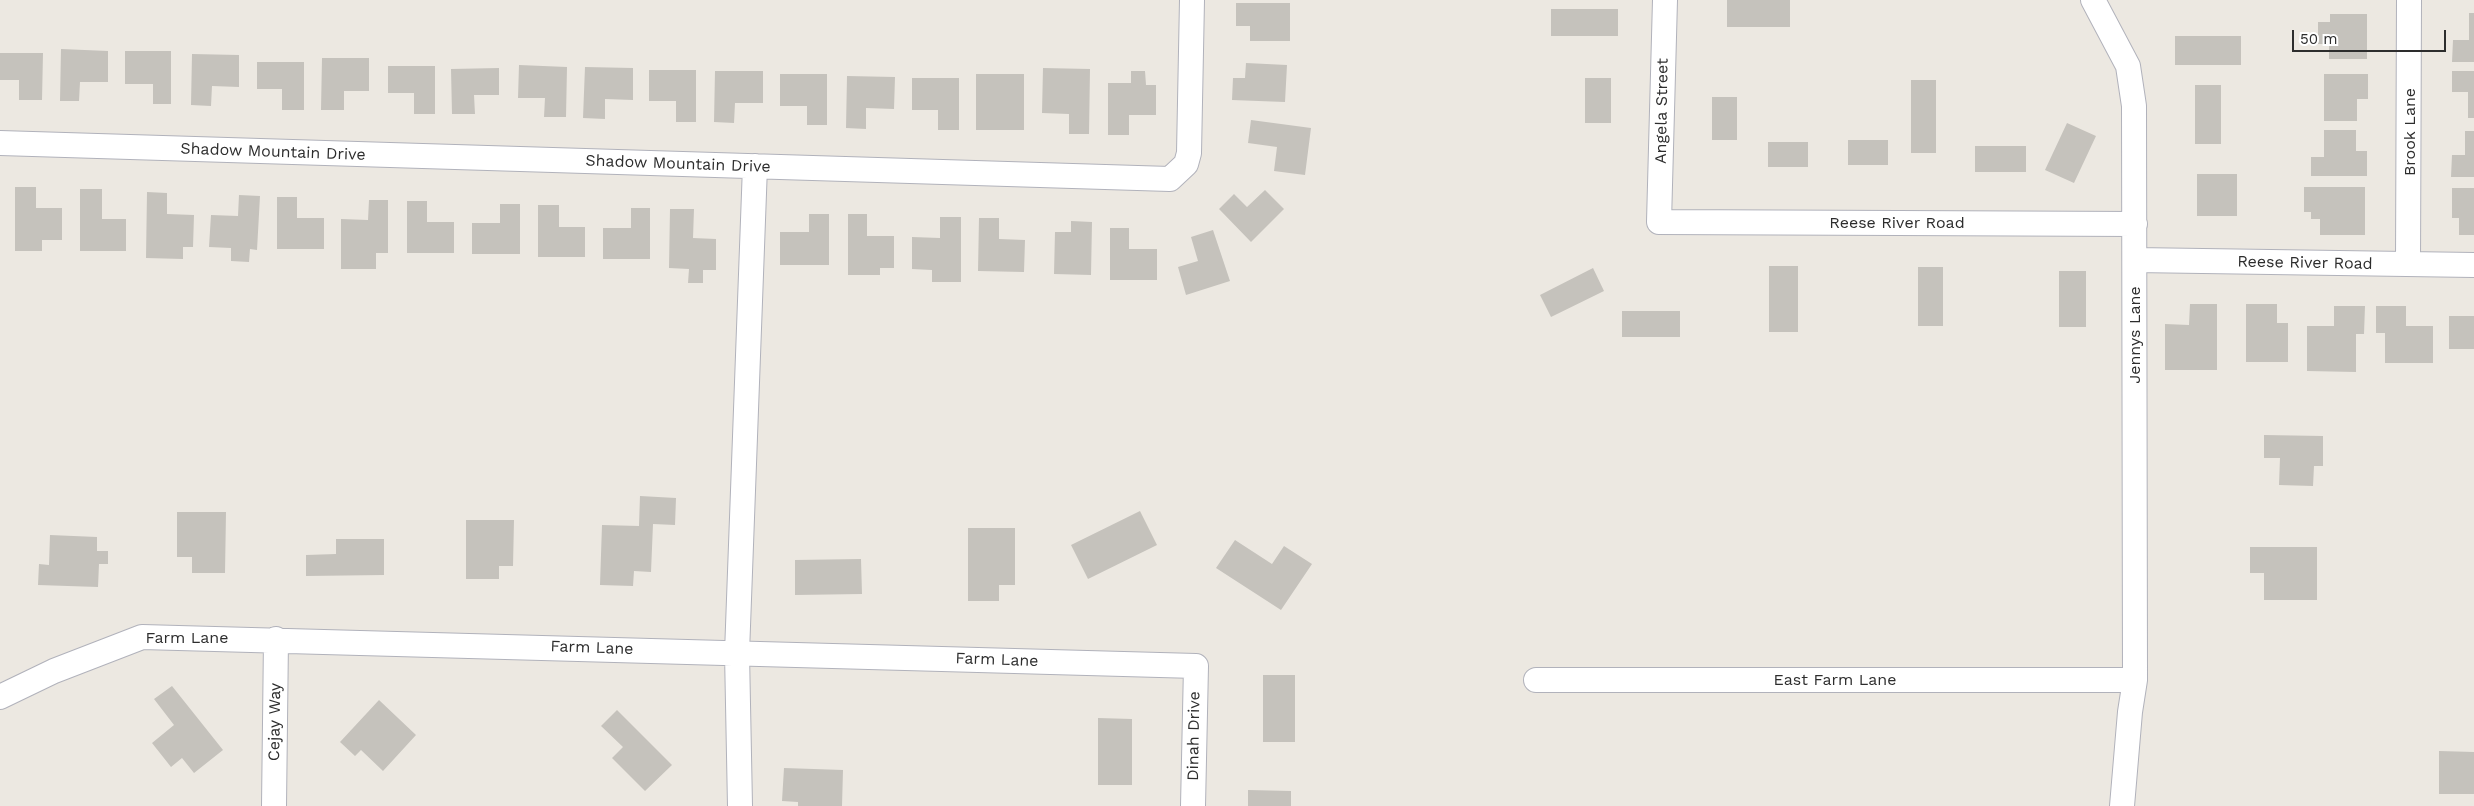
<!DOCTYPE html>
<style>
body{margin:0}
#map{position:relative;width:2474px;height:806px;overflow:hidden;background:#ece8e1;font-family:"Work Sans",sans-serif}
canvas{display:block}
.scale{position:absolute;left:2292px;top:30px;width:154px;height:22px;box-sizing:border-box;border:2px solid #2d2d2d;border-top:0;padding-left:6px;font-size:15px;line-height:18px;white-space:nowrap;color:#2d2d2d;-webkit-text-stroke:4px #fff;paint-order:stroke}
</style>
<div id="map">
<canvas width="2474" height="806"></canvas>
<div class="scale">50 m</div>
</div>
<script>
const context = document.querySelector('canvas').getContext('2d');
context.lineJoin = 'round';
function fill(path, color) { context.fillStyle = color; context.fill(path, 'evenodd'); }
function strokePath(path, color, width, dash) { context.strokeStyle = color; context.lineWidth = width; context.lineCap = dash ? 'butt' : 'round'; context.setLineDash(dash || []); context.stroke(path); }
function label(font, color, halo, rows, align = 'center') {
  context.font = font + ' "Work Sans",sans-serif'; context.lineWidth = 4; context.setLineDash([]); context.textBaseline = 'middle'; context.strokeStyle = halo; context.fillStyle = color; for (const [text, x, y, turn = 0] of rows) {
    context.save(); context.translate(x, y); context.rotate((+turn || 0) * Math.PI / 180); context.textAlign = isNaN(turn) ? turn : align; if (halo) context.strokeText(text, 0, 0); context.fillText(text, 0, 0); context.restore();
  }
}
fill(new Path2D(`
 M1727,0h63v27h-63z
 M1236,3h54v38h-40v-15h-14z
 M1551,9h67v27h-67z
 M2469,13h5v49h-22l1,-22h16z
 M2330,14h37v45h-38v-15h-11v-22h12z
 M2175,36h66v29h-66z
 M61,49l47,2v31h-28l-1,19h-19z
 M125,51h46v53h-18v-20h-28z
 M0,53h43l-1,47h-23v-20h-19z
 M192,54l47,1v32l-27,-1 -1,20 -20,-1z
 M322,58h47v33h-25v19h-23z
 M257,62h47v48h-22v-21h-25z
 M1246,63l41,2 -2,37 -53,-2 1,-22h12z
 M519,65l48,2 -1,50h-22l1,-19h-27z
 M388,66h47v48h-21v-21h-26z
 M585,67l48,1v32l-28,-1v20l-22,-1z
 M499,68v27h-25l1,19h-23l-1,-45z
 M1043,68l47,1 -1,65h-20v-20l-27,-1z
 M649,70h47v52h-20v-21h-27z
 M715,71h48v32h-28l-1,20 -20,-1z
 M1131,71h14l1,14h10v30h-27v20h-21v-52h23z
 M2452,71h22v47h-6v-26h-16z
 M780,74h47v51h-20v-19h-27z
 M976,74h48v56h-48z
 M2324,74h44v25h-11v22h-33z
 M847,76l48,1 -1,32 -28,-1v21l-20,-1z
 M912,78h47v52h-21v-20h-26z
 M1585,78h26v45h-26z
 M1911,80h25v73h-25z
 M2195,85h26v59h-26z
 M1712,97h25v43h-25z
 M1251,120l60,8 -6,47 -31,-4 3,-24 -29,-4z
 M2067,123l29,13 -22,47 -29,-13z
 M2324,130h32v21h11v25h-56v-19h13z
 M2465,131h9v46h-23l1,-22h13z
 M1848,140h40v25h-40z
 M1768,142h40v25h-40z
 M1975,146h51v26h-51z
 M2197,174h40v42h-40z
 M15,187h21v21h26v32h-20v11h-27z
 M2304,187h61v48h-45v-16h-9v-7h-7z
 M2452,188h22v47h-15v-17h-7z
 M80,189h22v30h24v32h-46z
 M1265,190l19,19 -33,33 -32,-33 15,-15 13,13z
 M147,192l20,1v21l27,1 -1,32h-10v12l-37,-1z
 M239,195l21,1 -3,54 -7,-1 -1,13 -18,-1v-13l-22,-1 2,-32 27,1z
 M277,197h20v21h27v31h-47z
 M369,200h19v53h-12v16h-35v-50l27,1z
 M407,201h20v21h27v31h-47z
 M500,204h20v50h-48v-31h28z
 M538,205h21v22h26v30h-47z
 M631,208h19v51h-47v-31h28z
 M670,209h24l-1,29 23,1v31h-13v13h-15l1,-14 -20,-1z
 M809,214h20v51h-49v-33h29z
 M848,214h19v22h27v32h-14v7h-32z
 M940,217h21v65h-29v-12l-20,-1v-32l28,1z
 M979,218h20v21l26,1 -1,32 -46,-1z
 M1071,221l21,1 -1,53 -37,-1 1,-42h16z
 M1110,228h19v21h28v31h-47z
 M1213,230l17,51 -44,14 -8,-28 20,-6 -7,-24z
 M1769,266h29v66h-29z
 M1918,267h25v59h-25z
 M1593,268l11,23 -53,26 -11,-22z
 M2059,271h27v56h-27z
 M2190,304h27v66h-52v-46l24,1z
 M2246,304h31v19h11v39h-42z
 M2334,306h31l-1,28h-8v38l-49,-1v-45h27z
 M2376,306h30v20h27v37h-48v-30h-9z
 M1622,311h58v26h-58z
 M2449,316h25v33h-25z
 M2264,435l59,1v30h-9l-1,20 -34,-1 1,-27h-16z
 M640,496l36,2 -1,27 -22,-1 -2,48 -17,-1 -1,15 -33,-1 2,-60 37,1z
 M1140,511l17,34 -69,34 -17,-34z
 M177,512h49l-1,61h-33v-16h-15z
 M466,520h48l-1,46h-14v13h-33z
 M968,528h47v57h-16v16h-31z
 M50,535l47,2v14h11v13h-9l-1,23 -60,-2 1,-21 10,1z
 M336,539h48v36l-78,1v-21l30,-1z
 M1235,540l37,24 12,-18 28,18 -31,46 -65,-42z
 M2250,547h67v53h-53v-27h-14z
 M861,559l1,35 -67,1v-35z
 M1263,675h32v67h-32z
 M172,686l51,64 -29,23 -12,-15 -11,9 -19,-24 22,-18 -20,-26z
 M379,700l37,35 -33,36 -22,-21 -6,6 -15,-14z
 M617,710l55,55 -27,26 -33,-33 11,-11 -22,-21z
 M1098,718l34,1v66h-34z
 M2439,751l35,1v42h-35z
 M784,768l59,2 -1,36h-44v-4l-16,-1z
 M1248,790l43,1v15h-43z`), '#c5c2bc');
const street = new Path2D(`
 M1665,0l-6,222 476,2
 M2093,0l35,66 6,40 1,574 -5,32 -8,94
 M0,143l1170,36 16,-15 3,-11 3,-153
 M2135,260l339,5
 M2408,263l1,-263
 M1536,680h599
 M0,697l54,-26 88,-34 1054,29 -3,140
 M274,806l2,-167
 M740,806l-3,-153 18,-487`);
strokePath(street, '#b1b2bb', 26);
strokePath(street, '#fff', 24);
label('16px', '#2d2d2d', '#fff', [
 ["Angela Street",1662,111,-89],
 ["Brook Lane",2410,132,-90],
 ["Shadow Mountain Drive",273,152,2],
 ["Shadow Mountain Drive",678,164,2],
 ["Reese River Road",1897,223],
 ["Reese River Road",2305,263,1],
 ["Jennys Lane",2135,335,-90],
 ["Farm Lane",187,638],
 ["Farm Lane",592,648,2],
 ["Farm Lane",997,660,2],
 ["East Farm Lane",1835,680],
 ["Cejay Way",275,722,-89],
 ["Dinah Drive",1194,736,-89]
]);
</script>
